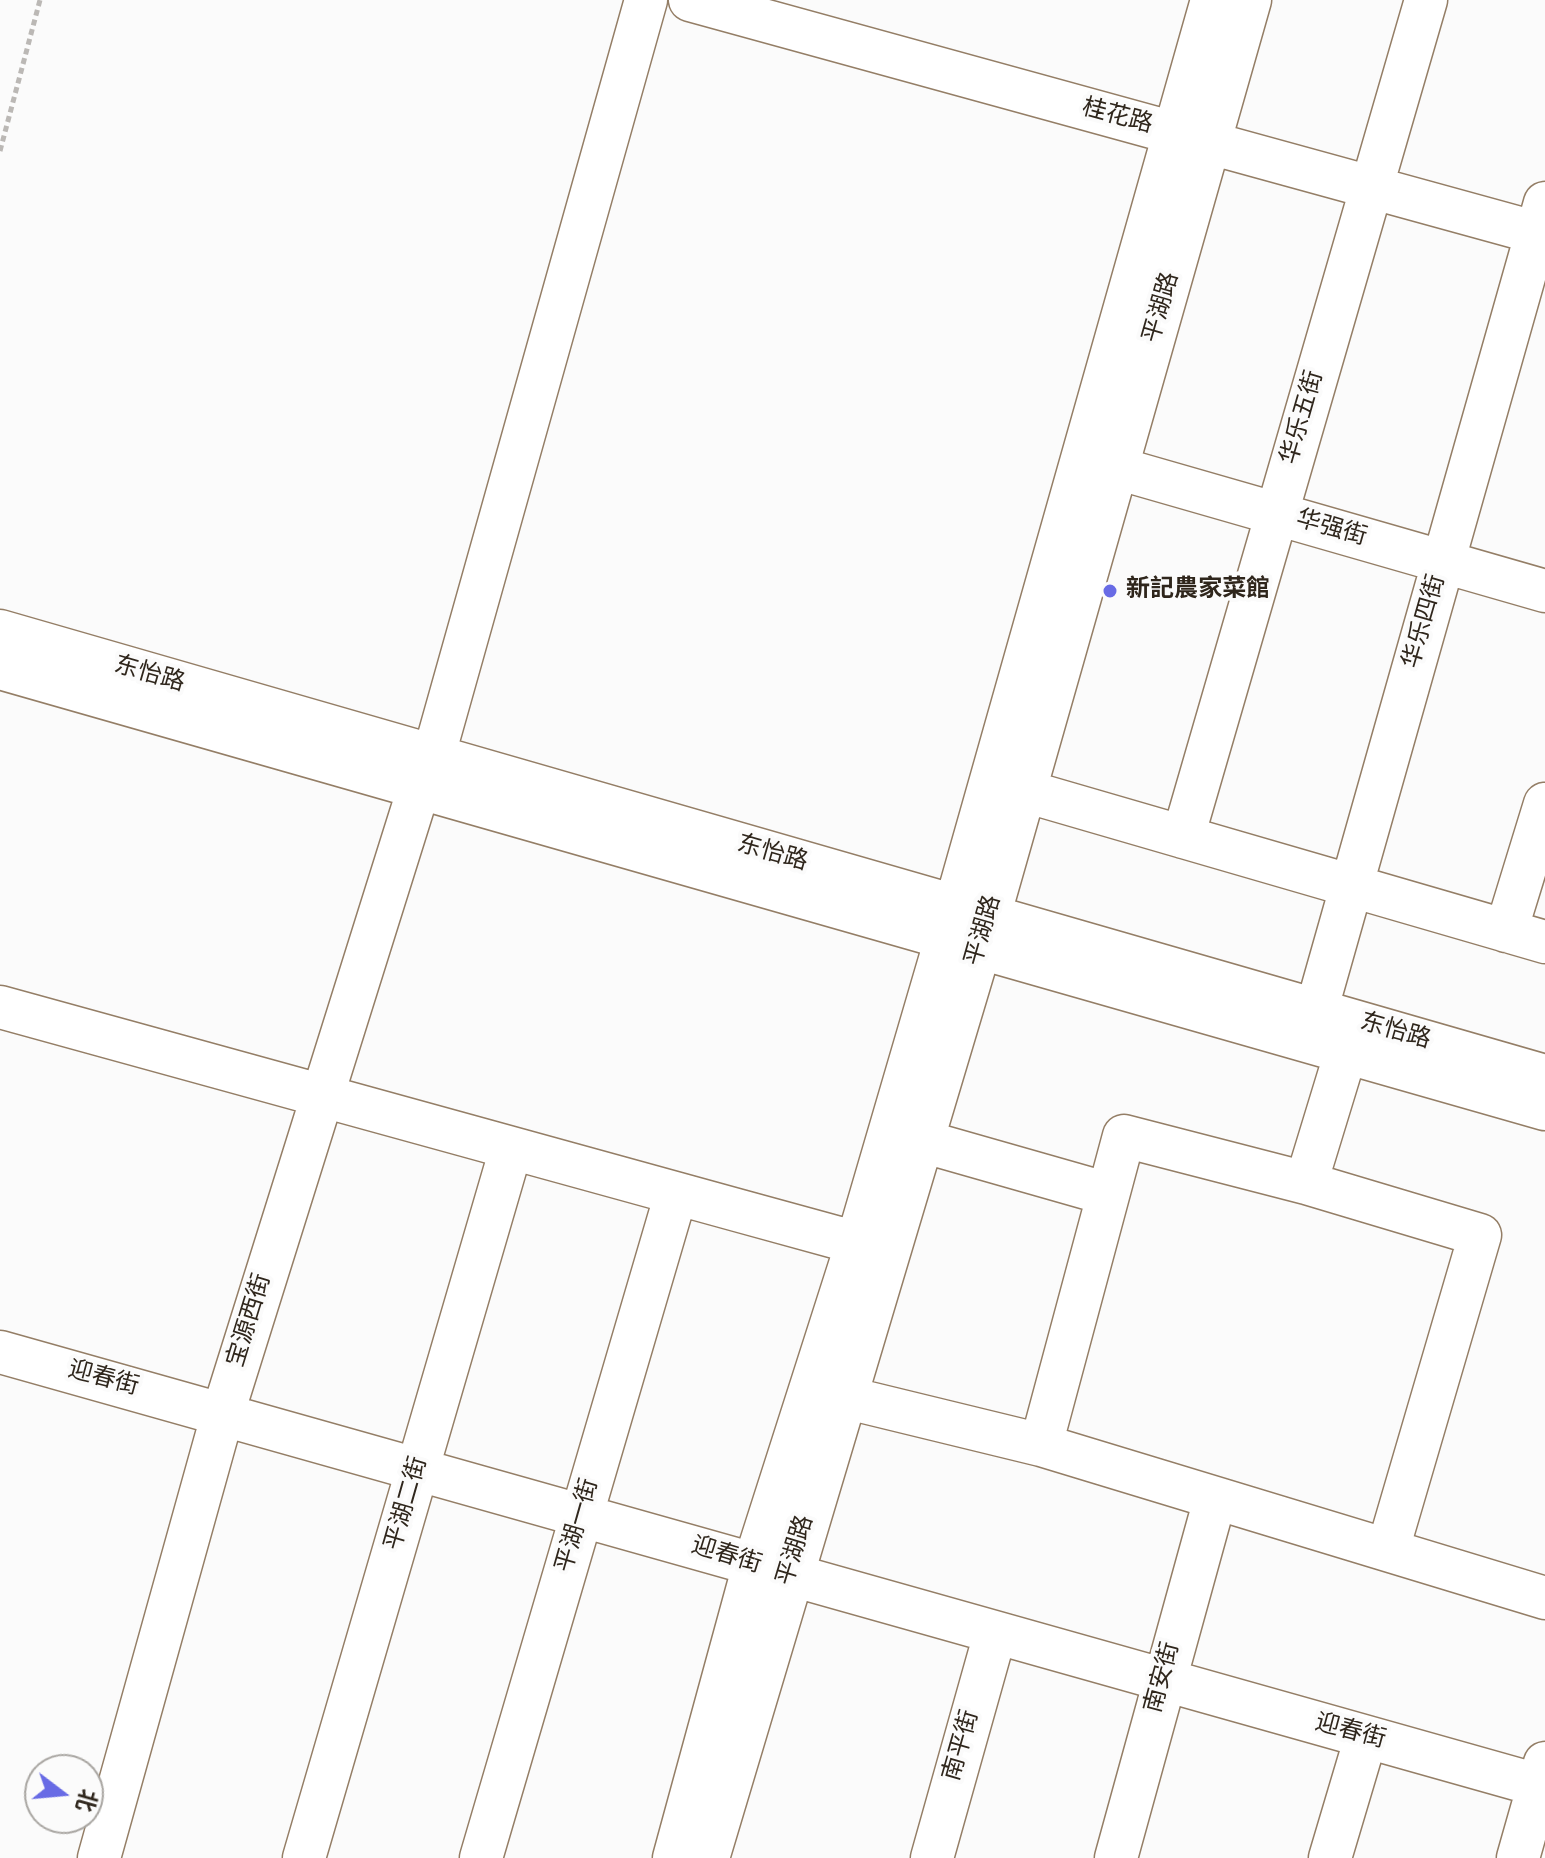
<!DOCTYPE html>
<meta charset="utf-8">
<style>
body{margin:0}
#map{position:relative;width:1545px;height:1858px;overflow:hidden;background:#fbfbfb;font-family:Spectral,"Noto Sans SC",serif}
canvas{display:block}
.north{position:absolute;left:24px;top:1754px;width:80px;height:80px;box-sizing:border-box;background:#fbfbfb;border:2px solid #a9a6a2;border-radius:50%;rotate:106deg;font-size:22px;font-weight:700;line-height:32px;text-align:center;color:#2f261c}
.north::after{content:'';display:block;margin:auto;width:28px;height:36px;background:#686be5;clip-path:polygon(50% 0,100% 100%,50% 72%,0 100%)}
</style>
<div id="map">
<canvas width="1545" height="1858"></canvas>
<div class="north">北</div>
</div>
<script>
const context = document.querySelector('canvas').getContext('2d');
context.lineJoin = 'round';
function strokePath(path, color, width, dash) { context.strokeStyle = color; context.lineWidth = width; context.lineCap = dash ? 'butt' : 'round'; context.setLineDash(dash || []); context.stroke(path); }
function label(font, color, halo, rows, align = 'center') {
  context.font = font + ' Spectral,"Noto Sans SC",serif'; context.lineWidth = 8; context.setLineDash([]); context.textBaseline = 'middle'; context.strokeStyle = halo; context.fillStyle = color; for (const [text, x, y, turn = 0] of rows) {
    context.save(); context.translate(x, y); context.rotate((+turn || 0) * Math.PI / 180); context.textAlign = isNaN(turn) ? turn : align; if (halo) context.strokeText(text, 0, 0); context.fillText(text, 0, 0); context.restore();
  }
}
const minor = new Path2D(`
 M690,0l855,235
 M1117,468l428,123
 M0,631l1545,445
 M0,668l1545,441
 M433,758l213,-758
 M1025,791l520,151
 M1183,837l243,-837
 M1506,931l39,-127
 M0,1007c286,76 571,158 857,236
 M1309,1036l236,-833
 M1346,1052l-40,131 174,52 -92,314
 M922,1141l186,53
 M0,1352c516,141 1029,293 1545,435
 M844,1397l197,48 504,153
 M1041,1445l83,-309 182,47
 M99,1858l124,-445 196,-625
 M304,1858l207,-709
 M481,1858l195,-664
 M674,1858l80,-293 103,-322 89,-304 266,-939
 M708,1858l272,-910 270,-948
 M932,1858l63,-224
 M1116,1858l99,-359
 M1330,1858l36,-121
 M1518,1858l27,-95`);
strokePath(minor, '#947e66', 45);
strokePath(new Path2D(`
 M0,151l40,-151`), '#bbb8b5', 5, [6, 4]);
strokePath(minor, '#fff', 42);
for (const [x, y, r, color] of [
 [1110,591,8,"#686be5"]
]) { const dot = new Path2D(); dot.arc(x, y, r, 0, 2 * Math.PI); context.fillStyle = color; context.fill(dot); strokePath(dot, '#fbfbfb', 3); }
label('24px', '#2f261c', '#fbfbfb', [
 ["桂花路",1117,118,15],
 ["平湖路",1163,308,-74],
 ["华乐五街",1304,418,-74],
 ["华强街",1331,530,16],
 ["华乐四街",1426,622,-74],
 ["东怡路",149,676,16],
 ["东怡路",772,855,16],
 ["平湖路",985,931,-74],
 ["东怡路",1395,1033,16],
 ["宝源西街",251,1321,-73],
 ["迎春街",103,1380,15],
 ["平湖二街",408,1504,-74],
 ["平湖一街",579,1526,-74],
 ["平湖路",797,1551,-73],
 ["迎春街",726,1557,17],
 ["南安街",1164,1678,-75],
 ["迎春街",1350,1733,15],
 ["南平街",963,1746,-74]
]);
label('bold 24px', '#2f261c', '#fbfbfb', [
 ["新記農家菜館",1126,591]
], 'left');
</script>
